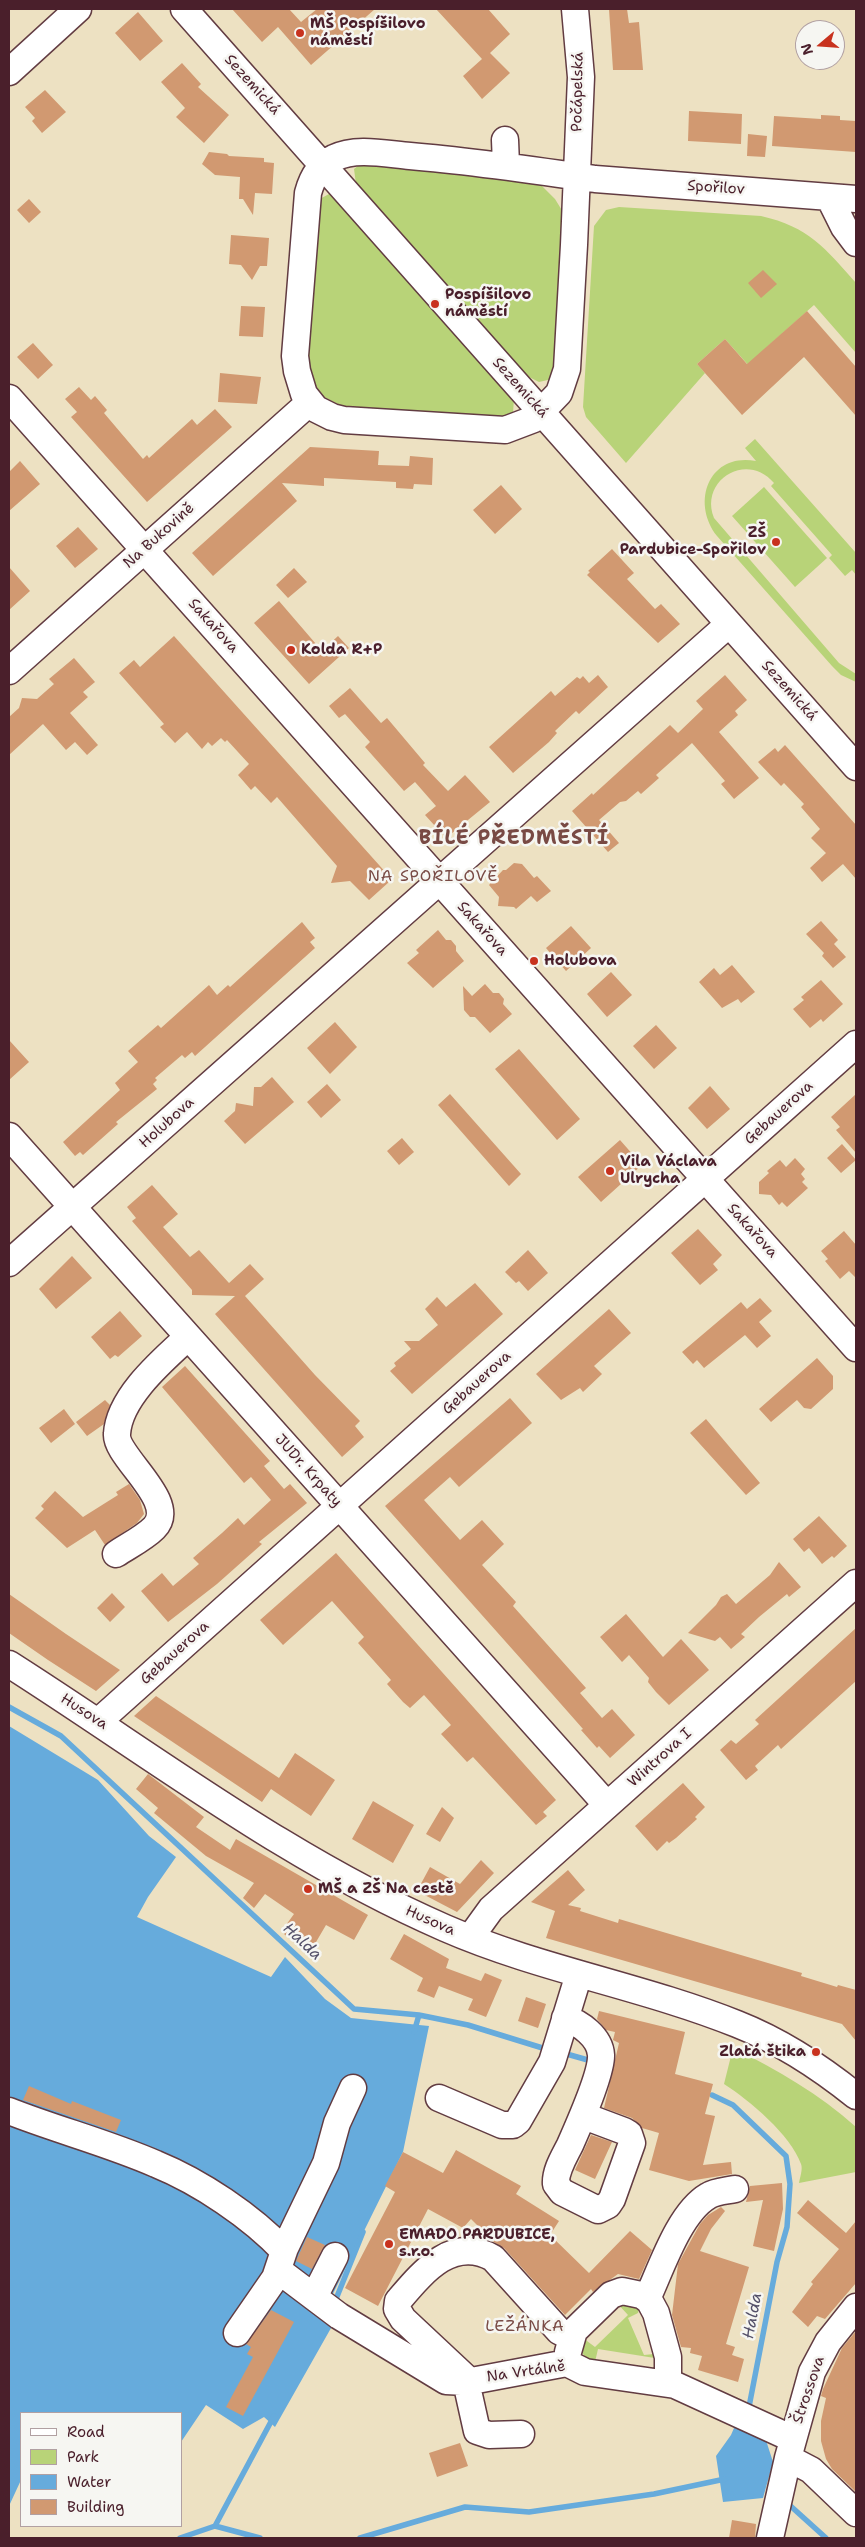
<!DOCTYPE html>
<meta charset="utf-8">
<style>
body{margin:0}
#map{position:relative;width:865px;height:2547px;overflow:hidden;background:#ede1c2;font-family:"Shantell Sans",sans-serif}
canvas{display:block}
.frame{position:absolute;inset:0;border:10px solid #4a1f2b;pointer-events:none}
.legend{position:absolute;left:20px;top:2412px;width:162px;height:115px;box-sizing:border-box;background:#f6f6f2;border:1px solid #b1a0a2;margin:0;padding:6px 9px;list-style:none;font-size:15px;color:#4a1f2b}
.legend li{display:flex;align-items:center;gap:10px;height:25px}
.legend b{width:25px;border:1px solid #b1a0a2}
.north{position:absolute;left:795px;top:20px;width:50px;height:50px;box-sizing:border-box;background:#f6f6f2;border:1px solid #b1a0a2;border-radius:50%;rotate:252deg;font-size:14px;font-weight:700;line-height:20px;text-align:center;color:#4a1f2b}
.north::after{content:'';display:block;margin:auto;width:18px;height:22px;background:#c8321e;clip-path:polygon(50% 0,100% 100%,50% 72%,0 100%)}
</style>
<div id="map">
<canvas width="865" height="2547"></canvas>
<div class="frame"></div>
<ul class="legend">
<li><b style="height:6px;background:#fff"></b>Road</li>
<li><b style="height:14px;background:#b8d378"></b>Park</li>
<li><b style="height:14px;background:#66abdc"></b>Water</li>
<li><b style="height:14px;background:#d19971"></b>Building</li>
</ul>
<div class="north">N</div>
</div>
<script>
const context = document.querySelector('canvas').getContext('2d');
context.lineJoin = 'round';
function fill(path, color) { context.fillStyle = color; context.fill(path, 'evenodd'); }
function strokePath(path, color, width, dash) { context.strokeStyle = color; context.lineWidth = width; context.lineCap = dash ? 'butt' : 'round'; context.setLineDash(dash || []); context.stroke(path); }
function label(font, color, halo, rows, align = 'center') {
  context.font = font + ' "Shantell Sans",sans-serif'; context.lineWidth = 5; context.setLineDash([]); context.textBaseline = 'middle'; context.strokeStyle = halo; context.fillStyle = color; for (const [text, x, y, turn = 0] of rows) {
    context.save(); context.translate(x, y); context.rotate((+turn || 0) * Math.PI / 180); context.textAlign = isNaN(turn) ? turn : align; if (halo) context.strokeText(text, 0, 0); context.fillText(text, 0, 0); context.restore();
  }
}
fill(new Path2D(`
 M365,160l175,24 15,15 8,13 -1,145 -10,22 -13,3 -14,-7 -169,-191 -2,-15z
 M329,194l6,1 179,204 -1,14 -6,7 -149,-6 -34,-17 -12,-16 -7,-16 13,-165z
 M619,207l142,9c48,11 64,32 95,67v70l-42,-48 -46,41 -18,21 -25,-28 -28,25 8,9 -79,90 -40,-46 -3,-10 11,-181 12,-16z
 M755,439l101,114v22l-4,-5 -7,6 -16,-18 3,-3 -61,-69 3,-3c-27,-32 -75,-3 -60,35l125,145 17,11v8l-15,-7 -9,-9 -115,-130c-27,-35 -7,-84 39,-75l-11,-13z
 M764,487l63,71 -32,29 -63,-71z
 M733,2048c45,22 86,46 123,79v45l-57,11c1,-6 4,-14 2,-19 -10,-29 -52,-64 -77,-80z
 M616,2302l23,5 -1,6 -10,5 16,37 10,-1 7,5 -63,-10 -3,13 -6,1 -11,-17 5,-8 12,9 33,-32z`), '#b8d378');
fill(new Path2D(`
 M9,1726l89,54 51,56 27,21 -28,40 -11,20 134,60 14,-20 40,42 26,19 78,8 -26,126 -80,162 12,7 -60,106 -11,-10 -21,12 -37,-24 -25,37v-29h-160v67l-12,26z
 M737,2421l26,10 10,31 -10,36 -40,4 -7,-46 15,-21z`), '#66abdc');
strokePath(new Path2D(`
 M9,1707l52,29 293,273 65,6 49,10 81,25
 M414,2032l5,-17
 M563,2053l32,9
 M712,2095l21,10 53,51 4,28 -3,43 -10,35 -29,150
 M334,2304l29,-72
 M785,2501l41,37
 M215,2526l59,-110
 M180,2538l35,-12 45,12
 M360,2538l105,-31 64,5 125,-18 71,-15`), '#66abdc', 5.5);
fill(new Path2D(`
 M232,9h57l12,13 16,-13h58l-64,56 -33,-38 -16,15z
 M436,9h52l22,25 -20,19 20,20 -28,26 -19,-23 19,-17z
 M609,9h18l2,14 10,-1 4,48h-30z
 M138,12l25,29 -23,20 -25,-28z
 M182,63l19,21 -3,3 31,28 -25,28 -28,-26 9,-9 -24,-26z
 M45,90l21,22 -24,21 -10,-12 3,-3 -10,-11z
 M689,111l53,3 -1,30 -53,-3z
 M821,115l19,1v4l16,1v31l-84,-6 2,-30 47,3z
 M748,134l19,2 -2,21 -18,-1z
 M209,152l18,2 2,2 35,2v4l10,1 -2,31 -17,-1 -2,22 -10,-16h-4l1,-22 -25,-2 -13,-11z
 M29,199l12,13 -12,11 -12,-13z
 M231,235l38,3 -2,28h-7l-8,14 -11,-15 -12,-1z
 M763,270l14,14 -16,14 -13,-15z
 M241,306l24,1 -2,30 -24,-1z
 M807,311l49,56v49l-52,-59 -62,58 -45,-51 28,-25 22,25z
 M33,343l20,22 -15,14 -21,-22z
 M220,373l41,4 -4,27 -39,-2z
 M79,387l12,13 4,-4 12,14 -3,3 39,46 4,-4 2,3 43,-39 5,6 18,-16 17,18 -85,75 -76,-85 6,-5 -12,-13z
 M310,447l69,4 -1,14 31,1 1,-10 23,2 -1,27 -18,-1 -1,5 -17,-1v-6l-72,-4v8l-42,-3 15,18 -84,75 -21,-23z
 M20,461l20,23 -31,27v-39z
 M501,485l21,24 -27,25 -22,-24z
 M78,527l20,22 -23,19 -19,-22z
 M612,549l22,24 -7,6 28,30 6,-5 19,20 -22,19 -71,-68 3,-3 -2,-1z
 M9,567l21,24 -21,19z
 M294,568l13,14 -19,16 -12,-13z
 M279,601l43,50 16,-15 11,12 -40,36 -55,-61z
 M174,636l214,239 -3,2 4,5 -20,18 -19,-19 -19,2 6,-17 -60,-69 -6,6 -16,-17 -4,4 -13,-15 11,-11 -22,-24 -2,2 -4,-4 -9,8 -4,-4 -6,7 -15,-17 -12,11 -15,-16 4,-3 -45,-51 15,-13 6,7z
 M74,658l21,24 -12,10 5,5 -18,16 28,32 -11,10 -12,-13 -9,8 -23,-26 -34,31v-38l10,-9 3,-10 15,1 17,-15 -5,-5z
 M598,675l10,12 -29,27 -3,-3 -21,20 2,2 -8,9 -36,31 -24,-26 62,-56 4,5 22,-19 3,2 3,-3 6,7z
 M725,675l22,25 -12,11 3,4 -19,17 40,46 -25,21 -13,-15 4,-3 -33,-38 -36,32 3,3 -18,16 -3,-3 -12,10 -6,1 -21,18 20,23 -11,9 -36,-41 20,-18 1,2 77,-70 8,8 25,-24 -7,-8z
 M350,688l31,35 6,-5 38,45 -2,2 25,26 17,-16 25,27 -44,36 -21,-23 11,-9 -21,-24 -11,9 -39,-44 5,-5 -25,-28 -6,4 -10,-12z
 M785,745l71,80v54l-13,-15 -21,18 -12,-14 16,-15 -15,-15 9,-9 -19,-22 3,-3 -20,-21 -3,3 -23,-24 17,-14 3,4z
 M514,863l8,1 12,14 3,-2 14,15 -14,11 -6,-6 -15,13 -2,-2 -16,-1 1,-9 -10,-12 14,-15h3z
 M821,921l17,19 -4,4 12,13 -13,11 -11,-12 2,-3 -18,-19z
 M302,922l13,16 -5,4 5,6 -120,108 -3,-4 -7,6 -3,-3 -27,23 2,2 -4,4 4,5 -41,33 2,2 -35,31 -3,-3 -5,4 -12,-14 57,-52 -5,-7 23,-21 -10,-11 30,-26 3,3 48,-43 8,10 11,-10 2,2z
 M571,926l20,22 -25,23 -20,-23z
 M438,930l8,10h5l5,6v5l8,10 -31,27 -26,-25 12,-10 -3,-3z
 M732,965l23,27 -14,11 -3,-4 -16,9 -23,-26 15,-14 6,7z
 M611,972l21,23 -25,22 -20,-23z
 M821,980l22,24 -20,18 -2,-3 -11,9 -17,-19 11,-9 -3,-3z
 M485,984l8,9h6l5,6 -1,5 9,10 -22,19 -15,-16h-5l-6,-7 -1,-24 9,10z
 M335,1022l22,25 -27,27 -23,-26z
 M656,1025l21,23 -23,21 -21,-23z
 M9,1040l20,22 -20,18z
 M519,1049l61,70 -23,21 -62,-71z
 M272,1077l22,25 -49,42 -21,-23 11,-10 1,-8 17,3 1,-19h7z
 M327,1084l14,16 -20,18 -14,-16z
 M710,1086l20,23 -23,20 -19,-21z
 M450,1094l71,80 -12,12 -71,-81z
 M856,1094v59l-20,-23 4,-3 -9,-10z
 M402,1138l12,14 -15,13 -12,-14z
 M620,1140l22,25 -41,37 -23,-25z
 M842,1144l14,16 -15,13 -14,-15z
 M795,1158l10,11 -4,5 4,5 -3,3 6,6 -21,19 -5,-5 -3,3 -8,-10 -12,-1v-12l10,-9 -2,-2 13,-11 6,7z
 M152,1185l26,29 -15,13 27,30 9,-7 30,33 21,-19 14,15 -19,17 70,79 45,46 -5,5 9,11 -22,20 -127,-143 20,-18 -43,-1v-5l-60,-69 4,-3 -9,-11z
 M698,1229l24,26 -9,9 5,6 -18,15 -29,-32z
 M844,1231l12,14v33l-7,-7 -9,8 -15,-18 3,-2 -7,-8z
 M528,1250l20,23 -20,18 -9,-10 -3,2 -11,-11z
 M72,1256l20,22 -36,31 -17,-20z
 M475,1283l28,31 -91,80 -22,-23 6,-5 -2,-3 17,-14 -7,-8h15l19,-16 -13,-16 12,-12 9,10z
 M760,1298l12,13 -13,11 12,14 -14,12 -12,-13 -41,33 -7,-8 -4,4 -11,-12 59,-50 6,7z
 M609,1309l22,24 -37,33 8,8 -19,18 -3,-4 -19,12 -25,-26z
 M120,1311l22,25 -24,21 -3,-2 -5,4 -19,-22z
 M817,1358l16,18v13l-22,20 -7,-1 -7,-8 -26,22 -12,-13z
 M185,1366l85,95 -6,5 20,23 6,-5 17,19 -48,39 3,2 -45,40 -49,38 -27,-31 21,-18 11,13 26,-22 -6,-6 29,-25 16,-15 6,7 27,-25 -20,-23 -7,6 -82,-96z
 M510,1398l22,25 -73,64 -9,-10 -26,23 36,40 22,-20 22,24 -22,21 34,37 -3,4 73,82 -6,5 22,25 10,-9 23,26 -25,23 -11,-12 -2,2 -16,-18 2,-1 -30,-34 -168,-189z
 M105,1400l5,5 -6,19 -17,12 -11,-14z
 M64,1409l11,15 -24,19 -12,-15z
 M706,1419l54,64 -14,12 -56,-62z
 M129,1484l11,16 4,14 -7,9 -32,22 -10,-15 -28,18 -32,-30 9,-9 -3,-3 14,-15 28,26 35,-22 -2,-3z
 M819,1516l28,30 -13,12 -2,-2 -10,8 -13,-16 -5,4 -11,-13z
 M336,1553l220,247 -13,12 4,4 -11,9 -63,-68 -6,5 -26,-28 10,-9 -27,-30 -14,13 -7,-6 -16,-18 4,-4 -33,-37 6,-6 -32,-36 -49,44 -23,-25z
 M779,1562l22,25 -12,10 -2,-3 -28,23 -18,17 4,3 -14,12 -11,-12 -5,4 -27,-8 28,-28 5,-8 6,-3 9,10 34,-29z
 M112,1593l13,14 -15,15 -13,-14z
 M9,1594l57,40 54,36 -24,21 -48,-31 -39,-27z
 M626,1614l37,43 18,-18 28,31 -40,35 -13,-13 -8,-10 1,-4 -20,-23 -7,7 -22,-25z
 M856,1628v53l-75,68 -3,-4 -23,21 3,4 -12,10 -26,-30 11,-10 5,4 23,-20 -4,-4z
 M156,1696l123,82 16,-25 40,27 -24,36 -40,-27 -9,13 -128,-86z
 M148,1774l56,43 -8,10 34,23 6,-11 132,76 -14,25 -28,-15 -17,29 -25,-20 5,-7 -3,-2 8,-11 -29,-20 -11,14 -11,-10 11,-15 -48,-27 -52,-43 4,-5 -22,-19z
 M683,1783l22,24 -10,10 2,2 -21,19 -7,5 -2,-2 -10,10 -22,-25z
 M373,1801l41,24 -21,38 -41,-24z
 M442,1807l12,11 -14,24 -14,-8z
 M481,1860l13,13 -37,39 -40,-21 13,-24 30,17z
 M568,1870l17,20 -17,15 13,3 -1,3 38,12 1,-4 176,52 7,2 -1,3 36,11 1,-2 18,5v51l-14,-17 -296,-86 9,-27 -24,-9z
 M404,1934l45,25 -3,9 35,13 4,-8 17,7 -16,37 -18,-7 5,-11 -34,-13 -5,12 -17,-7 6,-13 -33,-19z
 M526,1997l20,7 -8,24 -20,-7z
 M599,2011l86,21 -10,42 38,10 -8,30 10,2 -12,49 28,-3 1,12 -43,7 -40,-11 10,-37 -17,-5 -10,-10 -28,-10 15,-65 -6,-3 2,-8 -9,-2 -9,-11z
 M29,2086l42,18 1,-3 49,19 -5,12 -93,-32z
 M591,2135l21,7 -17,37 -20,-9z
 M456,2150l65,36 -5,8 43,27 -9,14 39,38 41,-42 22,19 -13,29 -21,-5 -25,18 -2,-3 -26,26 -61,-67 -9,-5 -24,-24 -8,9 -35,-19 -50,97 -33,-18 50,-96 -10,-6 18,-34 40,21z
 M782,2183l1,26 -9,42 -21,-5 10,-46 -17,2 4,-16z
 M808,2200l38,33 10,-12v62l-31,36 -8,-3 -9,11 -16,-15 21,-28 -2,-2 28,-33 -42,-36z
 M721,2207l4,4 -14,18 -11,22 49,16 -23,77 9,3 -3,8 12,4 -6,23 -40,-12 4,-14 -12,-3 1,-5 -10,-1 -9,-32 6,-51 22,-40 8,-9z
 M307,2237l18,8 -13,24 -16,-8z
 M271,2310l23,12 -51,94 -17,-9 27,-50 -6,-3 4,-7 -5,-3z
 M856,2331v161l-24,-23 -6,-10 -5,-18v-20l5,-23 -5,-2 2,-7 19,-41z
 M460,2443l8,23 -31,11 -8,-24z
 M732,2520l24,4 -1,14h-26z`), '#d19971');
const minor = new Path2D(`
 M184,9l672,758
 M575,9l6,68 -7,168 -7,124 -8,24 -25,26 -29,11 -161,-10 -12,-3 -16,-8 -12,-15 -7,-23 -2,-15 13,-163c4,-15 11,-28 26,-35 22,-11 52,-4 76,-2 62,5 123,14 185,23l261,20
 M9,72l69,-63
 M505,140l1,25
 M829,197l15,30 12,16
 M9,398l847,950
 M9,671l301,-269
 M9,1136l598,669
 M9,1263l720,-639
 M116,1554c12,-8 28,-16 38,-26 26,-26 -39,-71 -37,-94 2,-37 46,-74 71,-97
 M9,1664c143,91 279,196 436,264 94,41 197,58 292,96 43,17 83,43 119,72
 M99,1721l757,-677
 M470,1938l21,-29 365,-326
 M565,2018c15,5 35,19 36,37 1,18 -23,72 -31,90 -6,12 -15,26 -14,39l6,8 36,18 10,-5 4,-6 20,-56 -3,-9 -5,-3 -40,-15
 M439,2098l63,27h11l5,-4 34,-59 27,-88
 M9,2111c48,19 99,32 147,53 44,18 95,52 128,87
 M278,2270l61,46 107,65 20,1 101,-19 18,9 90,13 118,54
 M314,2297l21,-41
 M647,2299c14,-30 32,-86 61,-103 8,-5 18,-5 27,-7
 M237,2333l38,-55 10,-30 41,-85 11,-40 16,-35
 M568,2352l6,-21 37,-36 11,-4 19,4 8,5 7,13 12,44v26
 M521,2434l-32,1 -12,-4 -12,-54 -62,-58 -6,-10 1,-8c24,-28 54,-66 95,-43l66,73 12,6
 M788,2458l23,12 45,43
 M770,2538l18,-80 24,-86 16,-30 28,-35`);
strokePath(minor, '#623c42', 29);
strokePath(minor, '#fff', 26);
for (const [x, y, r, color] of [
 [300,33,5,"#c8321e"],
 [435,304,5,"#c8321e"],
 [776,542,5,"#c8321e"],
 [291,650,5,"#c8321e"],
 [534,961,5,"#c8321e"],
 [610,1171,5,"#c8321e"],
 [308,1889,5,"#c8321e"],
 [816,2052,5,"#c8321e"],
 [389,2244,5,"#c8321e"]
]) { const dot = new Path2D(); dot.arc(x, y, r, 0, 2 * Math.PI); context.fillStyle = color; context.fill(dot); strokePath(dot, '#f6f6f2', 2); }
label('bold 15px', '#4a1f2b', '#f6f6f2', [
 ["MŠ Pospíšilovo",310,24],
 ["náměstí",310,41],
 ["Pospíšilovo",445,295],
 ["náměstí",445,312],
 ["ZŠ",766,533,"right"],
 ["Pardubice-Spořilov",766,550,"right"],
 ["Kolda R+P",301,650],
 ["Holubova",544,961],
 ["Vila Václava",620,1162],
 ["Ulrycha",620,1179],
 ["MŠ a ZŠ Na cestě",318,1889],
 ["Zlatá štika",806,2052,"right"],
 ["EMADO PARDUBICE,",399,2235],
 ["s.r.o.",399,2252]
], 'left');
label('15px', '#4a1f2b', '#f6f6f2', [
 ["Sezemická",252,85,48],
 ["Počápelská",578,92,-89],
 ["Spořilov",716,188,4],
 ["Sezemická",520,388,48],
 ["Na Bukovině",159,536,-42],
 ["Sakařova",213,626,48],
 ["Sezemická",789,691,48],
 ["Sakařova",482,929,48],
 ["Gebauerova",779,1113,-42],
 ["Holubova",167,1123,-42],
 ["Sakařova",752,1231,48],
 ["Gebauerova",477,1383,-42],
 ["JUDr. Krpaty",308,1471,48],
 ["Gebauerova",175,1653,-42],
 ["Husova",84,1712,33],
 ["Wintrova I",660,1758,-42],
 ["Husova",430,1921,24],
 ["Na Vrtálně",526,2372,-8],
 ["Štrossova",809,2390,-71]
]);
context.letterSpacing = '1px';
label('16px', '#794a44', '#f6f6f2', [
 ["NA SPOŘILOVĚ",433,877],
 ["LEŽÁNKA",525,2327]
]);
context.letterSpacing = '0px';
label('italic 16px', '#545069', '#f6f6f2', [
 ["Halda",302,1942,43],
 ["Halda",753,2316,-79]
]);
context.letterSpacing = '1px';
label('bold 20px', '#794a44', '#f6f6f2', [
 ["BÍLÉ PŘEDMĚSTÍ",514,839]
]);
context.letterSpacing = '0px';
</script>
